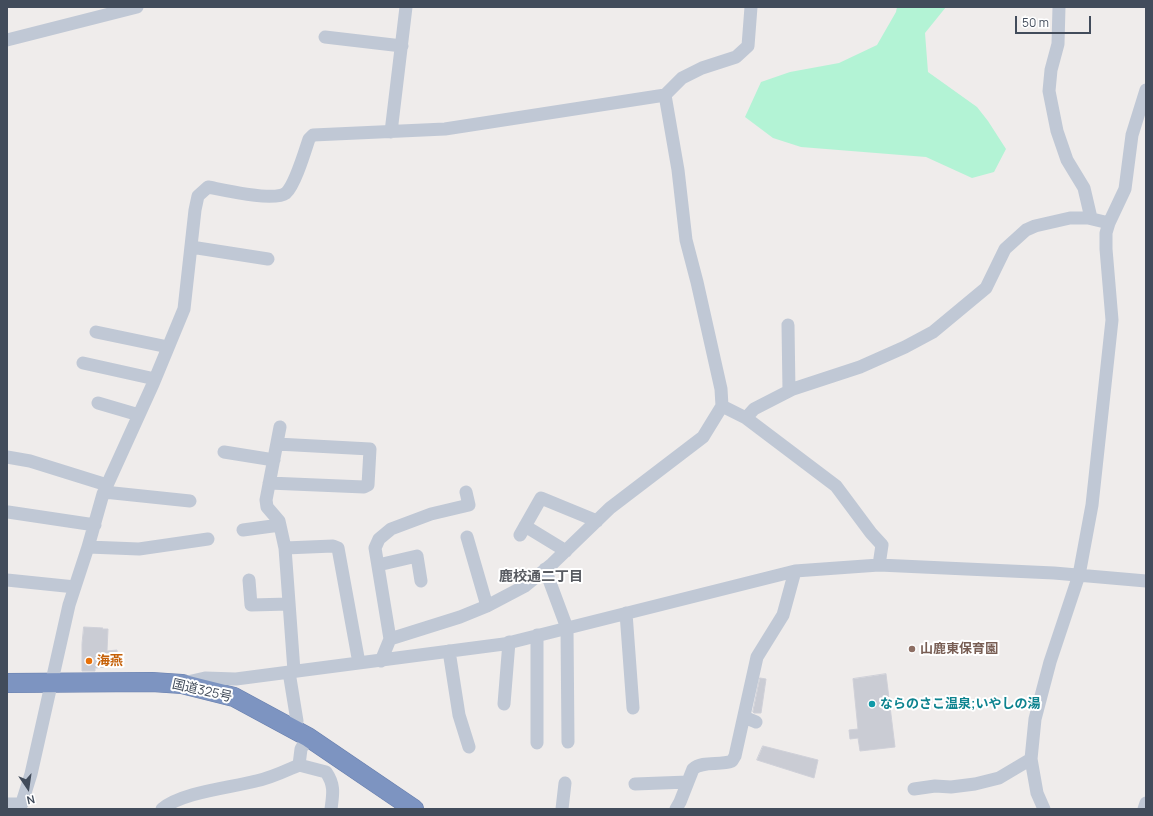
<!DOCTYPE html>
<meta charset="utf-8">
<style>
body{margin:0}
#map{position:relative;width:1153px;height:816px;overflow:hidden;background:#efeceb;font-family:Manrope,sans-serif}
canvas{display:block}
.frame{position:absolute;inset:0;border:8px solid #424c5b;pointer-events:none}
.north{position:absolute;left:8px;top:768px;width:40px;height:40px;-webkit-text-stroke:3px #fff;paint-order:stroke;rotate:167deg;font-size:11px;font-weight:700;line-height:16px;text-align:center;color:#424c5b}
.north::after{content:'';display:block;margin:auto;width:14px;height:18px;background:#424c5b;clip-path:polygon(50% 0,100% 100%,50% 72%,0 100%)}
.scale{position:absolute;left:1015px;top:16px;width:76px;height:18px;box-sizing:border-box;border:2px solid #424c5b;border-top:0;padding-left:5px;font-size:12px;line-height:14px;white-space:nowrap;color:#424c5b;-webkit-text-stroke:3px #fff;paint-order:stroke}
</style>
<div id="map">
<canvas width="1153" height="816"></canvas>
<div class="frame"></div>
<div class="north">N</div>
<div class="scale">50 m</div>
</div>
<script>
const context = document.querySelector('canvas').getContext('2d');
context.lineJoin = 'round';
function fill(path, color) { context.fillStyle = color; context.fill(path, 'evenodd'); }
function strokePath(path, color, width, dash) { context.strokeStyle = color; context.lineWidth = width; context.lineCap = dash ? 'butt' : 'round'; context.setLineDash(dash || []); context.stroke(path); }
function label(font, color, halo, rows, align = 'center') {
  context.font = font + ' Manrope,"Noto Sans JP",sans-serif'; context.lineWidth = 4; context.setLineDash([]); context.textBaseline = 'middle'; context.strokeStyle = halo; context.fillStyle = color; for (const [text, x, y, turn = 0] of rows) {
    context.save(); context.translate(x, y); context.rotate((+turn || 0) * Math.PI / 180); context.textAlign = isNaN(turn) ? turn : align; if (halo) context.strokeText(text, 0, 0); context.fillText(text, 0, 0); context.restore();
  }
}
fill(new Path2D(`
 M897,7h49l-21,26 3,39 49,35 11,14 18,28 -12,23 -22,6 -46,-21 -125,-10 -28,-9 -28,-21 16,-35 29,-10 49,-9 38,-18 19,-33z`), '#b3f3d5');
const building = new Path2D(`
 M84,627l19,1 -1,1h6l-1,22 10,-1 1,16 -23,2v3h-13v-27z
 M886,674l9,73 -35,4 -2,-13 -8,1 -1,-9 9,-1 -5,-50z
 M760,678l6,1 -5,34h-7l-1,-1z
 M763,746l55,14 -4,18 -57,-18z`);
fill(building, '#caccd4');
strokePath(building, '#cfd0d8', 1);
const highway = new Path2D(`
 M7,683l145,-1 30,2 52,13 74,40 106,72`);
strokePath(highway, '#687fad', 20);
strokePath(new Path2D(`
 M1059,7l-1,37 -7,26 -2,21 8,40 10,29 17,28 7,30
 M325,37l77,9
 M7,40l130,-33
 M391,132l15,-125
 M191,247l77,12
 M788,325l1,66
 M96,332l72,15
 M83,363l72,16
 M98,403l41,12
 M722,406l24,12 90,68 35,47 11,12 -3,20
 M746,418l8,-9 39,-20 67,-22 45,-20 28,-15 53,-44 19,-39 21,-19 9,-4 35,-8h18l21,5
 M280,427l-14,73 1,7 12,14 6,27 9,123
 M224,452l50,8
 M7,457l23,4 77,24
 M269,483l95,4 4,-2 2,-36 -93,-5
 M104,492l86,9
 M8,512l87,13
 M525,526l41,25
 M243,530l37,-5
 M520,535l21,-37 56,23
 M467,537l20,69
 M88,547l51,2 69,-10
 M285,548l48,-2 5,2 21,115
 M378,565l39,-9 4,25
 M545,569l22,59 1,114
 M7,580l68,7
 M249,580l2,25 38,-1
 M626,613l7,95
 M537,635v108
 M390,639l-15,-91 4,-9 12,-10 40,-15 38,-9 -3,-13
 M449,651l10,64 10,32
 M381,661l9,-22 70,-22 27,-11 38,-20 27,-22 58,-56 93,-71 19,-31 -1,-17 -24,-107 -11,-42 -8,-70 -13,-75
 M289,672l8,49 -4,8
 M183,683l22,-5 31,1 268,-35 291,-73 84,-6 175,8 92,8
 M504,704l5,-62
 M744,717l12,5
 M299,765l27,7c9,13 7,22 5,37
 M635,784l53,-2
 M914,789l21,-3 16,1 24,-3 24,-6 32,-19
 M7,804h15
 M20,809l11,-35 38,-169 19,-58 15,-53 50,-110 31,-75 11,-99 3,-14 10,-9c16,3 66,15 78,6 9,-8 19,-42 23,-54l4,-4 132,-6 220,-34 17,-17 20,-10 34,-11 12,-11 3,-39
 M162,809c21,-17 67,-21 94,-28 15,-3 29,-10 43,-16l2,-16 7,-12
 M562,809l3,-26
 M676,809l4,-7 13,-33c10,-9 27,-3 39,-8l3,-5 22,-99 26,-42 12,-44
 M1044,809l-7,-16 -6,-34 4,-40 15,-57 29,-87 13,-70 20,-185 -6,-71v-16l3,-10 16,-34 7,-54 14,-45
 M1144,809l2,-6`), '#c0c8d5', 13);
strokePath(highway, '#7d94c1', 19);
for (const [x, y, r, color] of [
 [912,649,4,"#8d6e63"],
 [89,661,4,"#e8710a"],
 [872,704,4,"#0f9aa8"]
]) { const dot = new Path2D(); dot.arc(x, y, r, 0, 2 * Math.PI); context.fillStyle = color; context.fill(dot); strokePath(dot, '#fff', 1.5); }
label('bold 13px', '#785e54', '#fff', [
 ["山鹿東保育園",920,649]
], 'left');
label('bold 13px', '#c56008', '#fff', [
 ["海燕",97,661]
], 'left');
label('13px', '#424c5b', '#fff', [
 ["国道325号",202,691,13]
]);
label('bold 13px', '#0d838f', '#fff', [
 ["ならのさこ温泉;いやしの湯",880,704]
], 'left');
label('bold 14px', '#585b61', '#fff', [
 ["鹿校通二丁目",541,577]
]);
</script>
